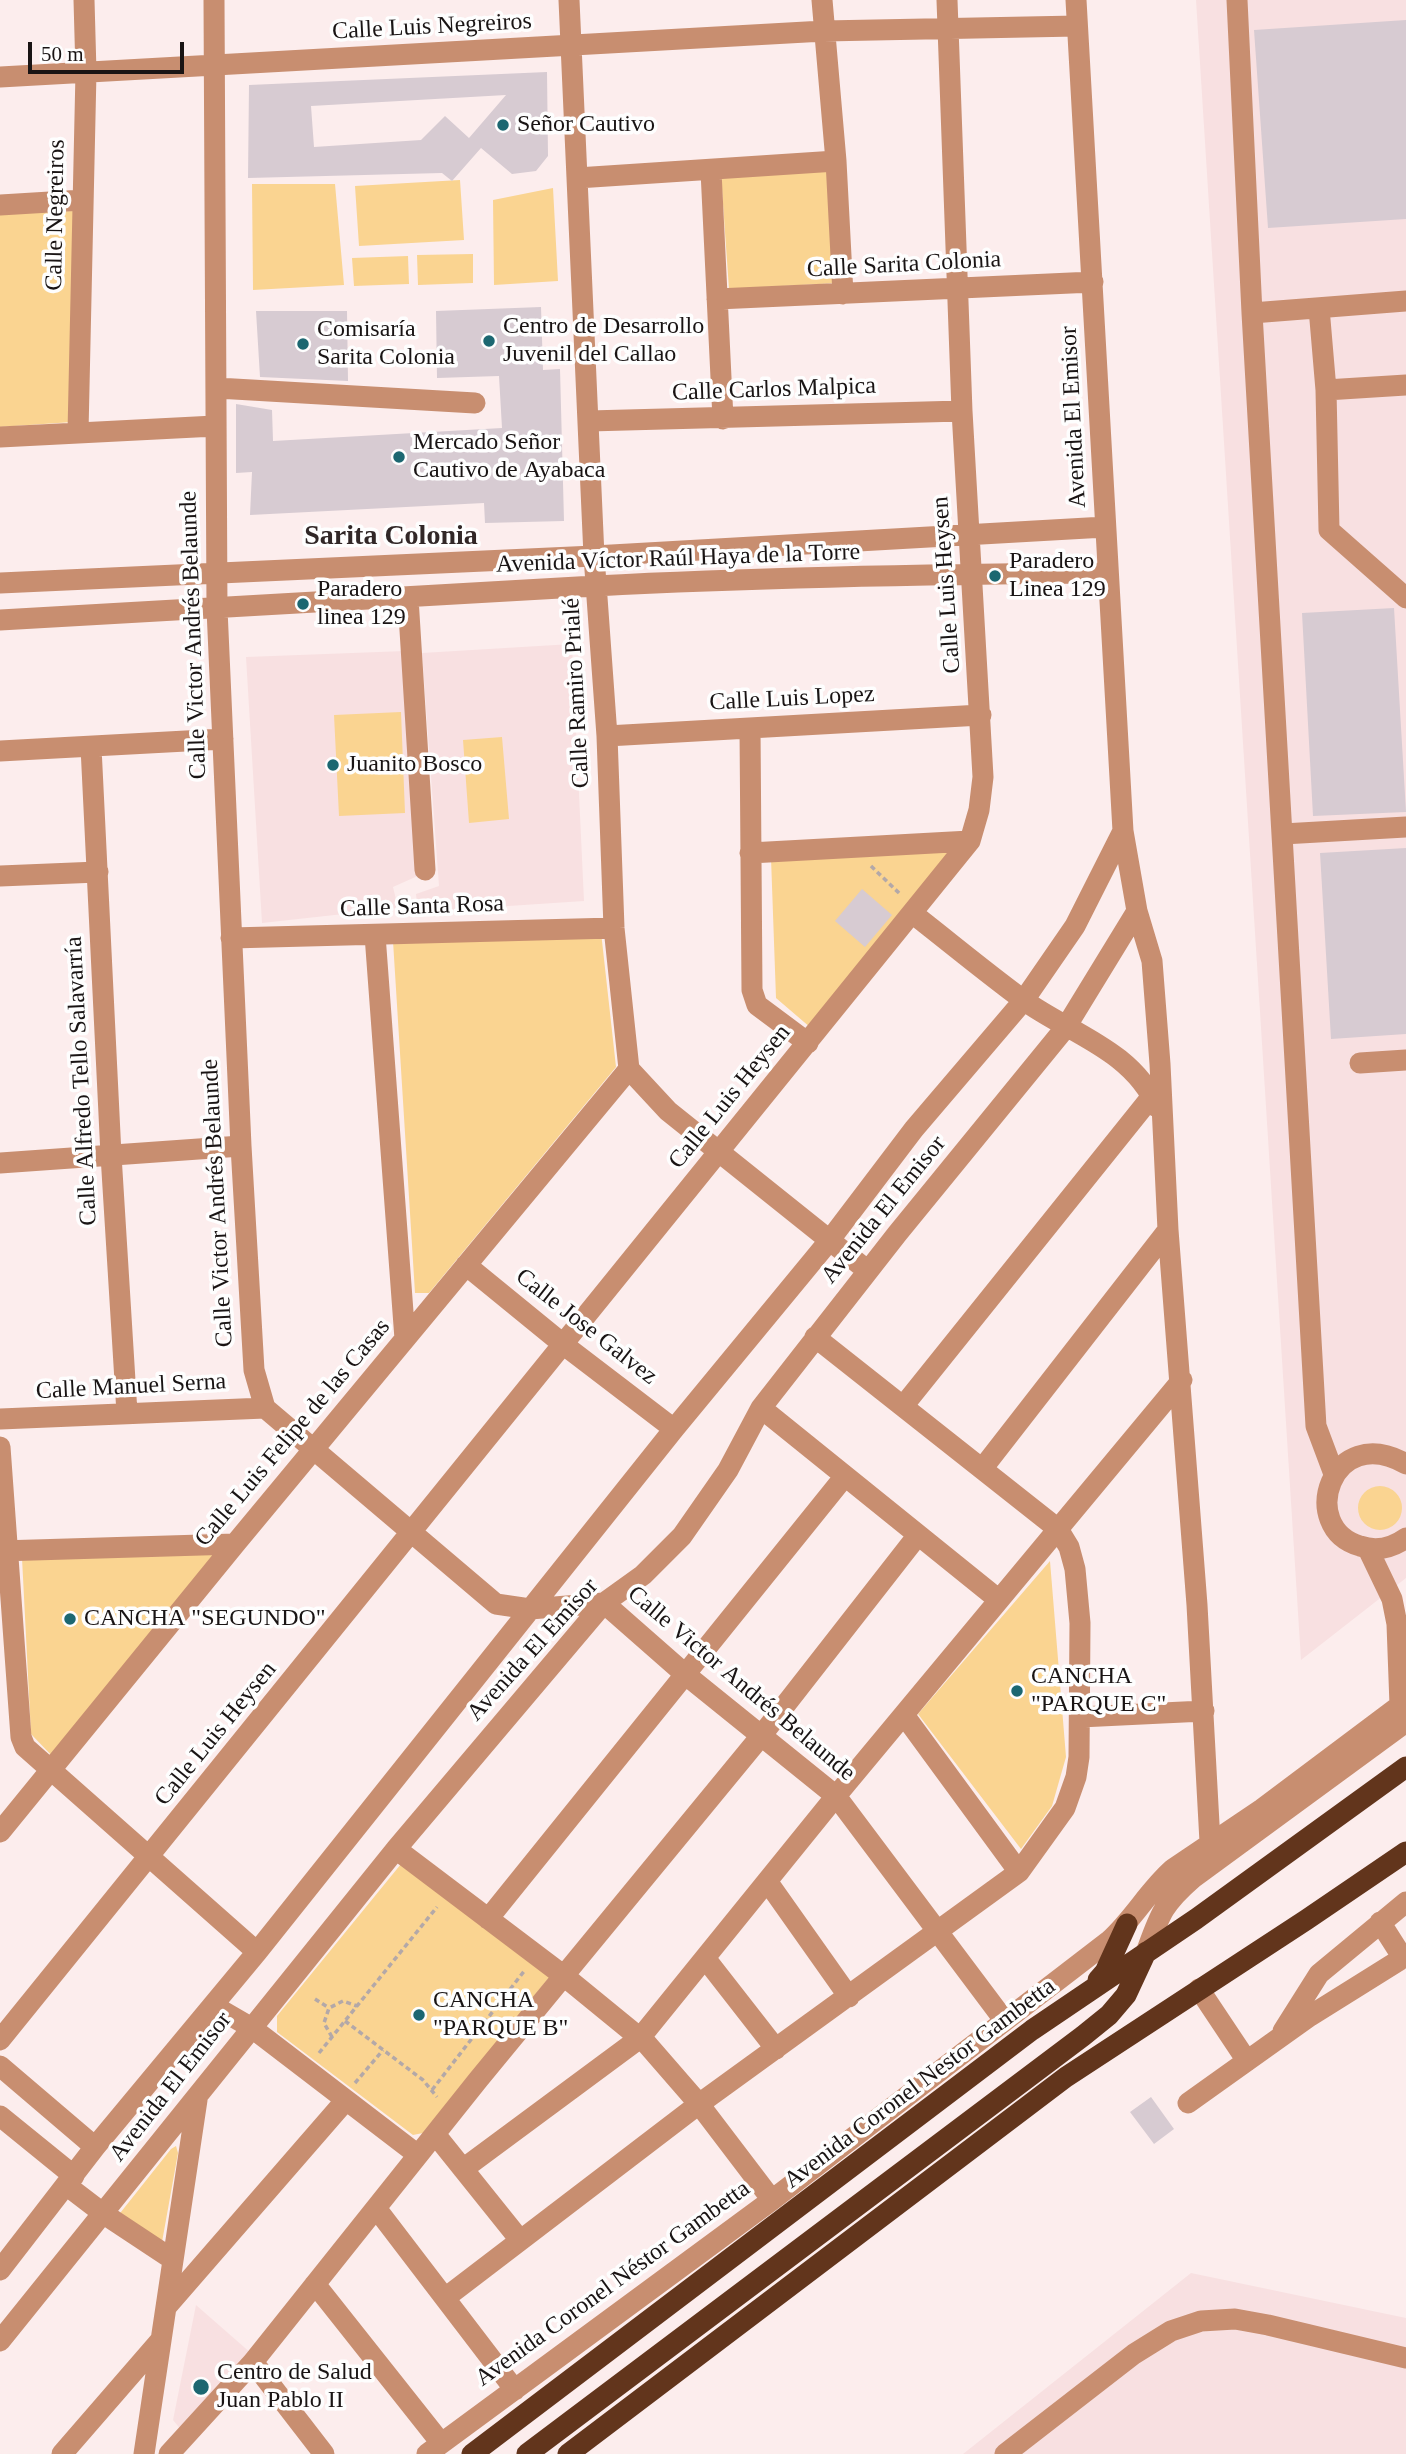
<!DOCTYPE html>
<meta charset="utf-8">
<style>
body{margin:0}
#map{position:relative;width:1406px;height:2454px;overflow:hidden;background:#fceded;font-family:Georgia,serif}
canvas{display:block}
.scale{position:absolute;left:28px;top:42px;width:156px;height:32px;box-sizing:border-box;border:4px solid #191414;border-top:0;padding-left:9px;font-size:21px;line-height:24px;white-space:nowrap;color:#191414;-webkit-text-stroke:5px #fefefe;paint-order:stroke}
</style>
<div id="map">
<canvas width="1406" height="2454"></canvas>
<div class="scale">50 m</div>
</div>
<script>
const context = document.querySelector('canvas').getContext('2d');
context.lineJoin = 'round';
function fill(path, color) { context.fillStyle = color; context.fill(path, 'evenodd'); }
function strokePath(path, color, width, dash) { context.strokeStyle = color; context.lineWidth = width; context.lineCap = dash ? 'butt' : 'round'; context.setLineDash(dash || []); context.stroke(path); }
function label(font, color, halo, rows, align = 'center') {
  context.font = font + ' Georgia,serif'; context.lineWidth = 7; context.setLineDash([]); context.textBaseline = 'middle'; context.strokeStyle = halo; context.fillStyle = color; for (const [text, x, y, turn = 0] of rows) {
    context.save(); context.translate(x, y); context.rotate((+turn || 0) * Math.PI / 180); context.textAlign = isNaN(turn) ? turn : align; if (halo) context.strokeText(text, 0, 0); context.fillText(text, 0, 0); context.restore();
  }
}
fill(new Path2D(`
 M1196,0h210v1578l-105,82z
 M572,644l12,257 -166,11 -2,-18 23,-8 -17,-233z
 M405,651l17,223 -29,13 5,21 -136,15 -16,-266z
 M1191,2273l215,45v136h-443z
 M196,2305l56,49 -70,77 -9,-11z`), '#f8e0e1');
fill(new Path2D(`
 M832,167l5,116 -108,6 -8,-114z
 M460,180l4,60 -105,6 -4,-60z
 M252,184h83l9,101 -91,5z
 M553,188l5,93 -64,4 -1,-85z
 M74,211l-2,211 -72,5v-214z
 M473,254v29l-55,2 -1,-30z
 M408,256l1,28 -55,2 -2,-28z
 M401,712l4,101 -66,3 -5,-101z
 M502,737l7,82 -40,4 -6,-83z
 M944,849l5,7 -138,172 -35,-30 -5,-140z
 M601,932l15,135 -187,226h-14l-22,-352z
 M1358 1508a22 22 0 1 1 44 0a22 22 0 1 1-44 0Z
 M222,1553l-167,206 -24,-25 -9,-176z
 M1050,1561l16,196 -14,49 -31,43 -103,-135z
 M401,1864l151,110 -129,159 -10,2 -136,-103v-16z
 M176,2146l2,7 -16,89 -45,-25 54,-68z`), '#fad491');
fill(new Path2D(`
 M1406,20v199l-138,9 -14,-198z
 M547,72l1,84 -12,15 -24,3 -31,-26 -29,33 -10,-8 -194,5 1,-93zM506,95l-37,43 -24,-22 -24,24 -107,7 -3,-41z
 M541,307l2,63 17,-1 4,152 -79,2 -1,-20 -234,12 2,-43 -16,1v-69l36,6 1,31 229,-13 -3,-52 -62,2 -1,-67z
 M256,311h91l1,70 -88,-4z
 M1394,608l12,204 -93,4 -11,-203z
 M1406,848v186l-75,5 -11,-186z
 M862,889l30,26 -27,32 -30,-26z
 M1151,2097l23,32 -20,15 -24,-32z`), '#d7cbd2');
strokePath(new Path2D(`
 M871,866l30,29
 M315,1999l14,9
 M345,2021l78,59 14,17
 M332,2037l-8,-14 5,-15 14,-7 14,5
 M319,2053l118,-146
 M355,2083l28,-33
 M432,2090l93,-120`), '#b3a8a8', 3.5, [5, 3.5]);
strokePath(new Path2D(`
 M214,0l3,609 24,537 13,224 11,38 231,196 34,5 74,-6 82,72 150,121 168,224
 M569,0l25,556 13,180 7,192 15,141 39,42 200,160
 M822,0l14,161 7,133
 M1076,0l47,831 14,80 15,50 8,103 8,166 29,375 13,237
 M1237,0l15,313 64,1113 18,48
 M0,77l824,-46 253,-5
 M711,171l12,248
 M577,178l259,-17
 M0,205l83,-5
 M717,299l376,-17
 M1319,308l7,82
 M1252,313l154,-12
 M1406,385l-80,5 3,140 77,68
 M217,388l258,15
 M589,421l373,-10
 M78,432l8,-360 -2,-72
 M0,437l215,-11
 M0,583l594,-27 511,-29
 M408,598l17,272
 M0,620c198,-10 397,-24 595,-34 170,-9 342,-12 512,-13
 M750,728l2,262 5,15 51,38
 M607,736l374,-21
 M91,747l20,408 16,258
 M0,751l223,-12
 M1283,834l123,-7
 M750,853l220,-12
 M0,876l98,-4
 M912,913c36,28 72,58 110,86 46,34 110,50 135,108
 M375,935l30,404
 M231,938l383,-10
 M1360,1063l46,-3
 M0,1163l241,-17
 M466,1265l98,80 110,84
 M904,1405l248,-309
 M761,1408l238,192
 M0,1419l265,-11
 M0,1447l21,290 4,10 232,205
 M1406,1464c-75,-43 -109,64 -46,82 17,6 32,2 46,-8
 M982,1469l186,-239
 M1368,1549l24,50 5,25 3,81
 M0,1551l235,-7
 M904,1715l115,157
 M1080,1717l124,-6
 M0,1832l235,-288 394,-475
 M396,1849l168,127 82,67 53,61 73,96
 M767,1881l82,116
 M488,1919l357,-443
 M1380,1922l23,36
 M1147,1950c13,-36 16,-46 46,-72l213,-156
 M705,1958l71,91
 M1199,1989l48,72
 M214,2006l38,22 166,127
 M1283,2031l36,-57 87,-72
 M0,2040l970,-1199 9,-31 4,-33 -21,-366 -15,-411
 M0,2066l95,81
 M1188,2103l122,-87 96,-60
 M0,2116l74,60
 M435,2134l85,106
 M463,2169l177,-131 196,-242 346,-416
 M66,2185l38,29 68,45
 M376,2208l139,182
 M0,2270l95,-123 162,-195 417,-523 155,-188 85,-112 110,-129 51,-74 48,-95
 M315,2284l126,159
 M445,2298l254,-194 320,-232 46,-64 11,-31 3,-20 1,-134 -5,-54 -6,-22 -11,-18 -243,-192
 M167,2306l179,-206
 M0,2341l396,-492 208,-246 39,-28 39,-39 46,-66 33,-62 136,-174 169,-207 71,-116
 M253,2362l71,92
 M62,2454l98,-113
 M144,2454l53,-354
 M169,2454l84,-92 225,-282 283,-344 157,-201
 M427,2454l345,-254 338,-260c24,-22 39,-50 63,-71l89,-60 144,-108
 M1005,2454l129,-100 37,-23 30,-10 34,-2 33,6 138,33`), '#c88e70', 21);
strokePath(new Path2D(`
 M1098,1980l7,-8 22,-48
 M472,2454l560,-424 164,-111 210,-152
 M527,2454l556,-418 26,-21 17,-20 20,-43
 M568,2454l498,-377 240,-157 100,-68`), '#62351c', 21);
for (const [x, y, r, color] of [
 [503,125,7,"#1c6771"],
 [489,341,7,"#1c6771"],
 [303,344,7,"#1c6771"],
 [399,457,7,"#1c6771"],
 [995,576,7,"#1c6771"],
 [303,604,7,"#1c6771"],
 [333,765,7,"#1c6771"],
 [70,1619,7,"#1c6771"],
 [1017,1691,7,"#1c6771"],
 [419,2015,7,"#1c6771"],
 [201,2387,9,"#1c6771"]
]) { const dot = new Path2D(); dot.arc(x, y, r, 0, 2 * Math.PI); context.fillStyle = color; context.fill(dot); strokePath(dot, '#fefefe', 2.5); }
label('24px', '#191414', '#fefefe', [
 ["Calle Luis Negreiros",432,27,-3],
 ["Calle Negreiros",56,215,-89],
 ["Calle Sarita Colonia",904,265,-3],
 ["Calle Carlos Malpica",774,390,-2],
 ["Avenida El Emisor",1074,417,-93],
 ["Avenida Víctor Raúl Haya de la Torre",678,559,-2],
 ["Calle Luis Heysen",947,585,-94],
 ["Calle Victor Andrés Belaunde",194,635,-92],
 ["Calle Ramiro Prialé",577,693,-93],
 ["Calle Luis Lopez",792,699,-3],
 ["Calle Santa Rosa",422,907,-2],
 ["Calle Alfredo Tello Salavarría",82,1081,-93],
 ["Calle Luis Heysen",730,1097,-51],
 ["Calle Victor Andrés Belaunde",218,1203,-93],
 ["Avenida El Emisor",884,1210,-51],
 ["Calle Jose Galvez",586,1327,38],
 ["Calle Manuel Serna",131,1387,-3],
 ["Calle Luis Felipe de las Casas",293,1433,-50],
 ["Avenida El Emisor",533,1650,-48],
 ["Calle Victor Andrés Belaunde",741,1684,40],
 ["Calle Luis Heysen",216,1734,-51],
 ["Avenida Coronel Nestor Gambetta",920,2084,-37],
 ["Avenida El Emisor",171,2087,-52],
 ["Avenida Coronel Néstor Gambetta",613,2284,-36]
]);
label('24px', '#191414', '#fefefe', [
 ["Señor Cautivo",517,125],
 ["Centro de Desarrollo",503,327],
 ["Juvenil del Callao",503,355],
 ["Comisaría",317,330],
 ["Sarita Colonia",317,358],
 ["Mercado Señor",413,443],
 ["Cautivo de Ayabaca",413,471],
 ["Paradero",1009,562],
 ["Linea 129",1009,590],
 ["Paradero",317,590],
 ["linea 129",317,618],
 ["Juanito Bosco",347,765],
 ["CANCHA \"SEGUNDO\"",84,1619],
 ["CANCHA",1031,1677],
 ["\"PARQUE C\"",1031,1705],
 ["CANCHA",433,2001],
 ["\"PARQUE B\"",433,2029],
 ["Centro de Salud",217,2373],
 ["Juan Pablo II",217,2401]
], 'left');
label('bold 28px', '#312727', '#fefefe', [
 ["Sarita Colonia",391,537]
]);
</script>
